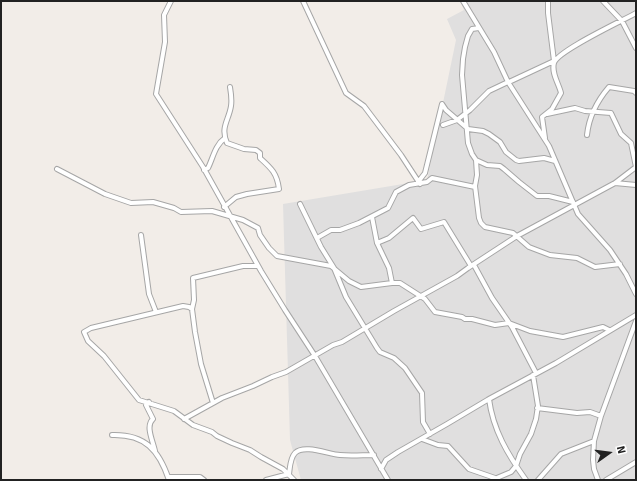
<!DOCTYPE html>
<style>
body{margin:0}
#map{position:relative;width:637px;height:481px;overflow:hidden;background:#f2ede8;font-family:Signika,sans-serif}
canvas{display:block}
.frame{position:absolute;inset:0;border:2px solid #222;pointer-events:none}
.north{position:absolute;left:589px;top:433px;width:40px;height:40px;-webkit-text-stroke:3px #fff;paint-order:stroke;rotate:76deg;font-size:11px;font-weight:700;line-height:16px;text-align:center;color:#222}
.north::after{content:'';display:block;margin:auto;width:14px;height:18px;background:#222;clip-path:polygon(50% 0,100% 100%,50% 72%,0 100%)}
</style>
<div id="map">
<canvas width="637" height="481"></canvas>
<div class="frame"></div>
<div class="north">N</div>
</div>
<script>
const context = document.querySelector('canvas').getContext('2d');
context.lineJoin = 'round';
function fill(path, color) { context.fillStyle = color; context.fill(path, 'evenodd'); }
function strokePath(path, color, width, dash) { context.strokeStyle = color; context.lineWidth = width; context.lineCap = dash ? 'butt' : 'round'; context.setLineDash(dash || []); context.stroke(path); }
fill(new Path2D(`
 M460,1h176v479h-335l-11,-40 -7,-236 144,-24 29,-140 -9,-21 17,-9z`), '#e0dfdf');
const street = new Path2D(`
 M171,1l-7,14 1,27 -9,52 47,73 58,104 24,39 30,46 73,124
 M303,1l43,92 18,13 37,49 19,29
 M463,1l31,51 14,30 41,64 29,68 32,36 16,24 10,20
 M603,1l19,20 14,27
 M479,28l-7,1 -4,7 -3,11 -2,12 -1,16 6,68 4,11 4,6 1,15 -2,11 4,32 2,5 4,4 28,6 16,14 21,8 27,3 18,9 25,-3
 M509,82l45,-21 -6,-48v-12
 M547,114l28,-6 10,3 26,2 10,21 10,9 5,24
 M443,125l14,-5 13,-10 19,-19 19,-9
 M587,135c2,-19 10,-34 22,-48l25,4 2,2
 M545,138l-3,-21 10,-8 9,-16c-2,-9 -10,-20 -7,-30 3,-12 68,-42 82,-50
 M476,160l11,5 13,1 4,3 15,13 18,14h12l24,6
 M57,169l48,25 26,9 22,-1 21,6 7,4 31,-1 31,9 15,8 2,7 9,13 8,8 54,10 18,15 12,6 31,-4h8l25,16 10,13 27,5 3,2h7l23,6 14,-2 21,8 33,6 40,-10 6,3
 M204,170l4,-2c5,-10 7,-23 17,-30
 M418,182l7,-9 17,-69 4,6 22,19 15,2 6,3 11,8 6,10 10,8 3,1 25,-3 11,3
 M615,183l21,2
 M300,204l21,43 13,21 12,29 31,51 3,4 14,6 11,10 17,25 1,29 7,12
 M224,207l12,-10 11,-3 32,-5c-2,-16 -8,-21 -19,-31v-5l-4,-3 -12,-1 -17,-6c-7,-16 2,-23 4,-37 1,-6 0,-13 -1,-19
 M372,217l5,26 12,25 3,15
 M141,235l8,59 7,18
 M317,238l14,-8h9l19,-7 29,-15 8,-16 13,-7 18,-3 5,-4 43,9
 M377,243l12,-5 24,-20 8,11 23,-7 27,44
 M474,265l18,33 20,29 24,46
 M192,309l-3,-2 -6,-1 -92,22 -7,4 4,9 16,15 35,44 35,11 19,14 19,7 5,4 15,7 18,7 11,7 22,12 11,11
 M489,399c4,31 19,56 37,81
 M149,402l-3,3 7,14c-8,7 0,22 2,32
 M213,403l-12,-39 -6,-32 -3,-23 2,-9 -1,-22 50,-12h15
 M537,408l40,5 13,-1 11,4
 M184,419l38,-21 31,-12 19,-9 14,-5 47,-27 9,-3 52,-31 63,-35 11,-8 49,-32 98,-53 21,-16
 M112,435c33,-1 47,15 57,45
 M422,439l16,6 10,1 21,23 26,9
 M381,469l5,-9 12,-8 49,-28 42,-25 67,-36 80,-48
 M168,477h32l4,3
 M266,480l23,-6c1,-6 1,-16 6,-21 9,-9 33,1 45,2 11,1 23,0 34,0
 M492,480l19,-8 5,-6 4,-12 11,-20 5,-15 2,-13 -5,-31
 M538,480l23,-26 33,-13
 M598,480l-4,-11 -1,-9 1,-19 7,-25 35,-95
 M606,480l30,-18`);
strokePath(street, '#a6a6a6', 6);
strokePath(street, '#fff', 4);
</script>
